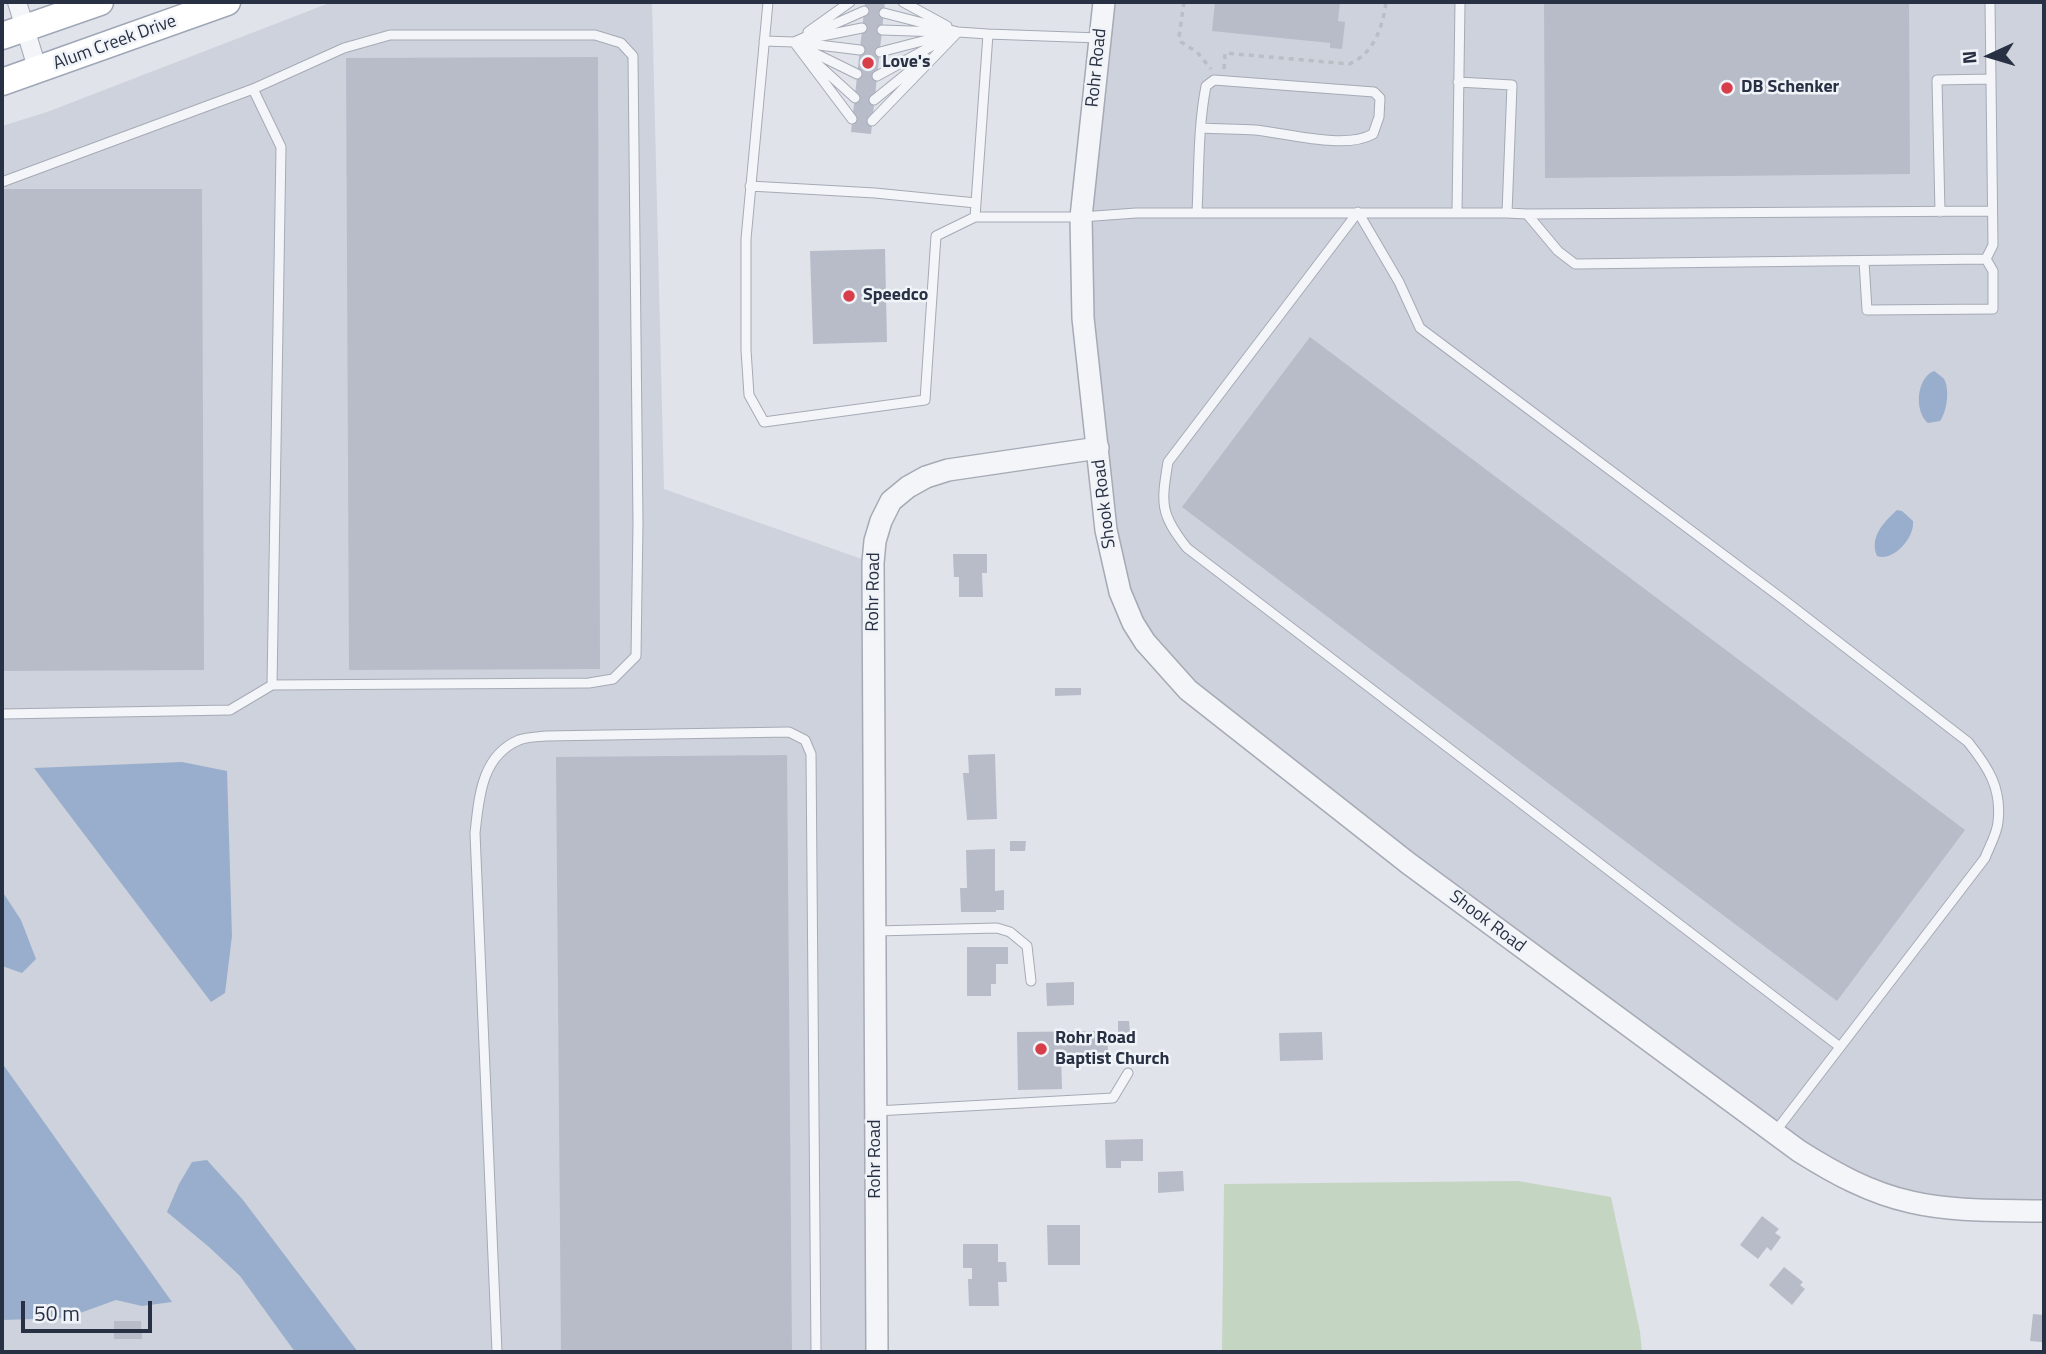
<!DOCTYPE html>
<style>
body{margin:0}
#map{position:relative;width:2046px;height:1354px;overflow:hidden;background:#e0e3ea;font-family:"Titillium Web",sans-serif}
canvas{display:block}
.frame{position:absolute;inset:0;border:4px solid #283043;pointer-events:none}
.north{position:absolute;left:1955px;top:21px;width:70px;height:70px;-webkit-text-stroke:5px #f0f3f7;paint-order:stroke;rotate:266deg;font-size:19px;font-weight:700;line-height:28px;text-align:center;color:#283043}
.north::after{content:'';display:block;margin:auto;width:24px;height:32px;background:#283043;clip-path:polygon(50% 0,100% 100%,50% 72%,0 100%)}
.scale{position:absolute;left:21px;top:1301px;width:131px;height:32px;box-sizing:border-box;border:4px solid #283043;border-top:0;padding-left:9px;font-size:21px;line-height:24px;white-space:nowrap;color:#283043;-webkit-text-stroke:5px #f0f3f7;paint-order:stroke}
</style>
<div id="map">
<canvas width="2046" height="1354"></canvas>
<div class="frame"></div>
<div class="north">N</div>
<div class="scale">50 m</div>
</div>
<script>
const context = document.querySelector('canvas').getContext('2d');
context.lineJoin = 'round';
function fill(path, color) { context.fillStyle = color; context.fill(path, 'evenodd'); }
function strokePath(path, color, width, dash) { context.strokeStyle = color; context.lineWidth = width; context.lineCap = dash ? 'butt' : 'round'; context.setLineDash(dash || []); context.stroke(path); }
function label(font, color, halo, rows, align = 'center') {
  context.font = font + ' "Titillium Web",sans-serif'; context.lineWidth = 5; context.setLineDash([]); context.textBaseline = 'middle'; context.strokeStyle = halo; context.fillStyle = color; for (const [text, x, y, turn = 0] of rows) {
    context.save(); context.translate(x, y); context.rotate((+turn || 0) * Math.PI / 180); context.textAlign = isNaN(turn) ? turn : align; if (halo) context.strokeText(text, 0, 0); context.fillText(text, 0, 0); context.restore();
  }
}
fill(new Path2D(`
 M332,2h320l12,487 209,74 4,789h-875v-1226l45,-14z
 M1104,2h940v1208h-62l-140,-33 -654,-487 -68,-98 -39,-375z`), '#ced2dc');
fill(new Path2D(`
 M1518,1181l93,16 29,135 2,20h-420l2,-168z`), '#c4d5c1');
fill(new Path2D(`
 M1934,371c2,1 8,6 10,8 6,10 3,33 -4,42l-12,2c-14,-11 -12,-45 6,-52z
 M1897,510l5,1 11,10c2,16 -19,41 -36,35 -8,-19 7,-34 20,-46z
 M182,762l45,9 5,165 -7,57 -14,9 -177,-234z
 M2,891l19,29 15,39 -14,14 -20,-7z
 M2,1063l170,239 -30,4 -26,-6 -50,18 -64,2z
 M207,1160l36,40 115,152h-63l-55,-76 -31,-29 -42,-35 12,-28 13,-22z`), '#99aecc');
fill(new Path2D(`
 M865,2h20l-14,132 -20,-2z
 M1215,2h125l-2,19 7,1 -3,27 -12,-1v-5l-118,-12z
 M1544,2h365l1,172 -365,4z
 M598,57l2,612 -251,1 -3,-612z
 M2,189h200l2,481 -202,1z
 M885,249l2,93 -74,2 -3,-93z
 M1310,337l655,493 -128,171 -655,-494z
 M953,554h34v19h-5l1,24h-24v-20h-5z
 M1055,688h26v7l-26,1z
 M995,754l2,65 -30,1 -4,-47h6l-1,-18z
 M787,755l5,597h-231l-5,-595z
 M1010,841h16l-1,10h-15z
 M995,849v42l9,-1v20h-8v2h-35l-1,-24h7l-1,-38z
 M967,947h41v17h-12v20h-5v12h-24z
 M1074,982v23l-27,1 -1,-23z
 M1118,1021h11l1,12 -12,1z
 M1107,1031l1,22h-47l1,36 -44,1 -1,-58z
 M1322,1032l1,28 -43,1 -1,-28z
 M1143,1139v22h-22v7h-15l-1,-28z
 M1183,1171l1,20 -26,2v-21z
 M1762,1216l17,13 -4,4 6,4 -10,14 -4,-4 -9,12 -18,-14z
 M1047,1225h33v40h-32z
 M963,1244h35v18h8l1,20h-9l1,24h-30l-1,-27h4v-11h-9z
 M1784,1267l19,15 -3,3 5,4 -13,16 -23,-20z
 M2033,1314l11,1 -2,27 -12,-1z
 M114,1321h27l1,18h-28z`), '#b7bcc8');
const service = new Path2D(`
 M768,2l-22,237v111l3,45 15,27 161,-22 11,-164 39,-19
 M903,2l44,24
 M884,13l74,19
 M882,30l60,2
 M808,32l42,-30
 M812,38l50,-10
 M1099,38l-111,-4 -13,183h106l55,-4h371l20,1 31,37 17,13 411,-5 7,-14 -3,-243
 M764,41l30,1 58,77
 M794,42l70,-31
 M802,43l58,7
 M798,45l59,29
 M880,52l62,-16
 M813,60l42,38
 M877,76l73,-40
 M1458,82l54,3 -5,128
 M253,89l28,58 -9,538
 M874,100l52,-42
 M872,121l86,-89 30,2
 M2,182l251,-93 91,-41 46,-13h205l26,8 12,13 5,468 -2,132 -23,23 -24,4 -317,2 -42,25 -228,4
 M750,186l125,7 101,10
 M1457,212l3,-210
 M1940,212l-3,-132 54,-1
 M1197,213c2,-42 1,-86 9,-127l8,-6 160,12 6,6 -1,19 -6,17c-28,16 -86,-1 -118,-4 -18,-1 -36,-1 -54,-2
 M1527,214l465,-3
 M1864,261l3,49 126,-1v-38l-7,-12
 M876,931l121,-3 13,4 17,14 4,35
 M876,1111l237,-13 15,-25
 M1775,1132l210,-274c4,-11 12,-24 13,-36 4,-34 -10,-55 -30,-80l-184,-142 -364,-272 -21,-46 -41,-70 -190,250c-7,42 -8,52 19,86l653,499
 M497,1352l-22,-519c4,-35 6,-77 44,-93 8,-3 18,-3 27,-4l243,-4 16,8 6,14 5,598`);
const minor = new Path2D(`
 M17,2l21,69`);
const tertiary = new Path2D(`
 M1104,2l-23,215 2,101 23,212 14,62 13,31 12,19 43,48 220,173 391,288c35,22 71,42 112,51 43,10 89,8 133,9
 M877,1352l-4,-789 2,-22 6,-20 10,-20 17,-14 18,-10 22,-7 150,-22`);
const primary = new Path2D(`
 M2,36l98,-34
 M2,82l225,-80`);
strokePath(service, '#a5aab5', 11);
strokePath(minor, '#a5aab5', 20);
strokePath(tertiary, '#a5aab5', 24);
strokePath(primary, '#9fa7b7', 29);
strokePath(new Path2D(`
 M1184,2l-5,35 2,5 16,10 14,17
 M1224,69l1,-16 124,11c25,-10 34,-38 37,-62`), '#babec5', 3.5, [5, 5]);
strokePath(service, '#f3f5f8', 9);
strokePath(minor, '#f3f5f8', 18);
strokePath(tertiary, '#f3f5f8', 21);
strokePath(primary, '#fff', 26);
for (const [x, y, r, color] of [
 [868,63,7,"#d73e49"],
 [1727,88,7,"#d73e49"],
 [849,296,7,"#d73e49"],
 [1041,1049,7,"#d73e49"]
]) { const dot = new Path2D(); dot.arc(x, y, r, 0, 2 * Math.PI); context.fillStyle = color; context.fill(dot); strokePath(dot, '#f0f3f7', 2.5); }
label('18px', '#283043', '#f0f3f7', [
 ["Alum Creek Drive",115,43,-20],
 ["Rohr Road",1097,68,-84],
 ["Shook Road",1105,504,-97],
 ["Rohr Road",874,592,-89],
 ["Shook Road",1487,922,37],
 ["Rohr Road",876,1159,-90]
]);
label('bold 18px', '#283043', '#f0f3f7', [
 ["Love's",882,63],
 ["DB Schenker",1741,88],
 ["Speedco",863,296],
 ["Rohr Road",1055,1039],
 ["Baptist Church",1055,1060]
], 'left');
</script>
